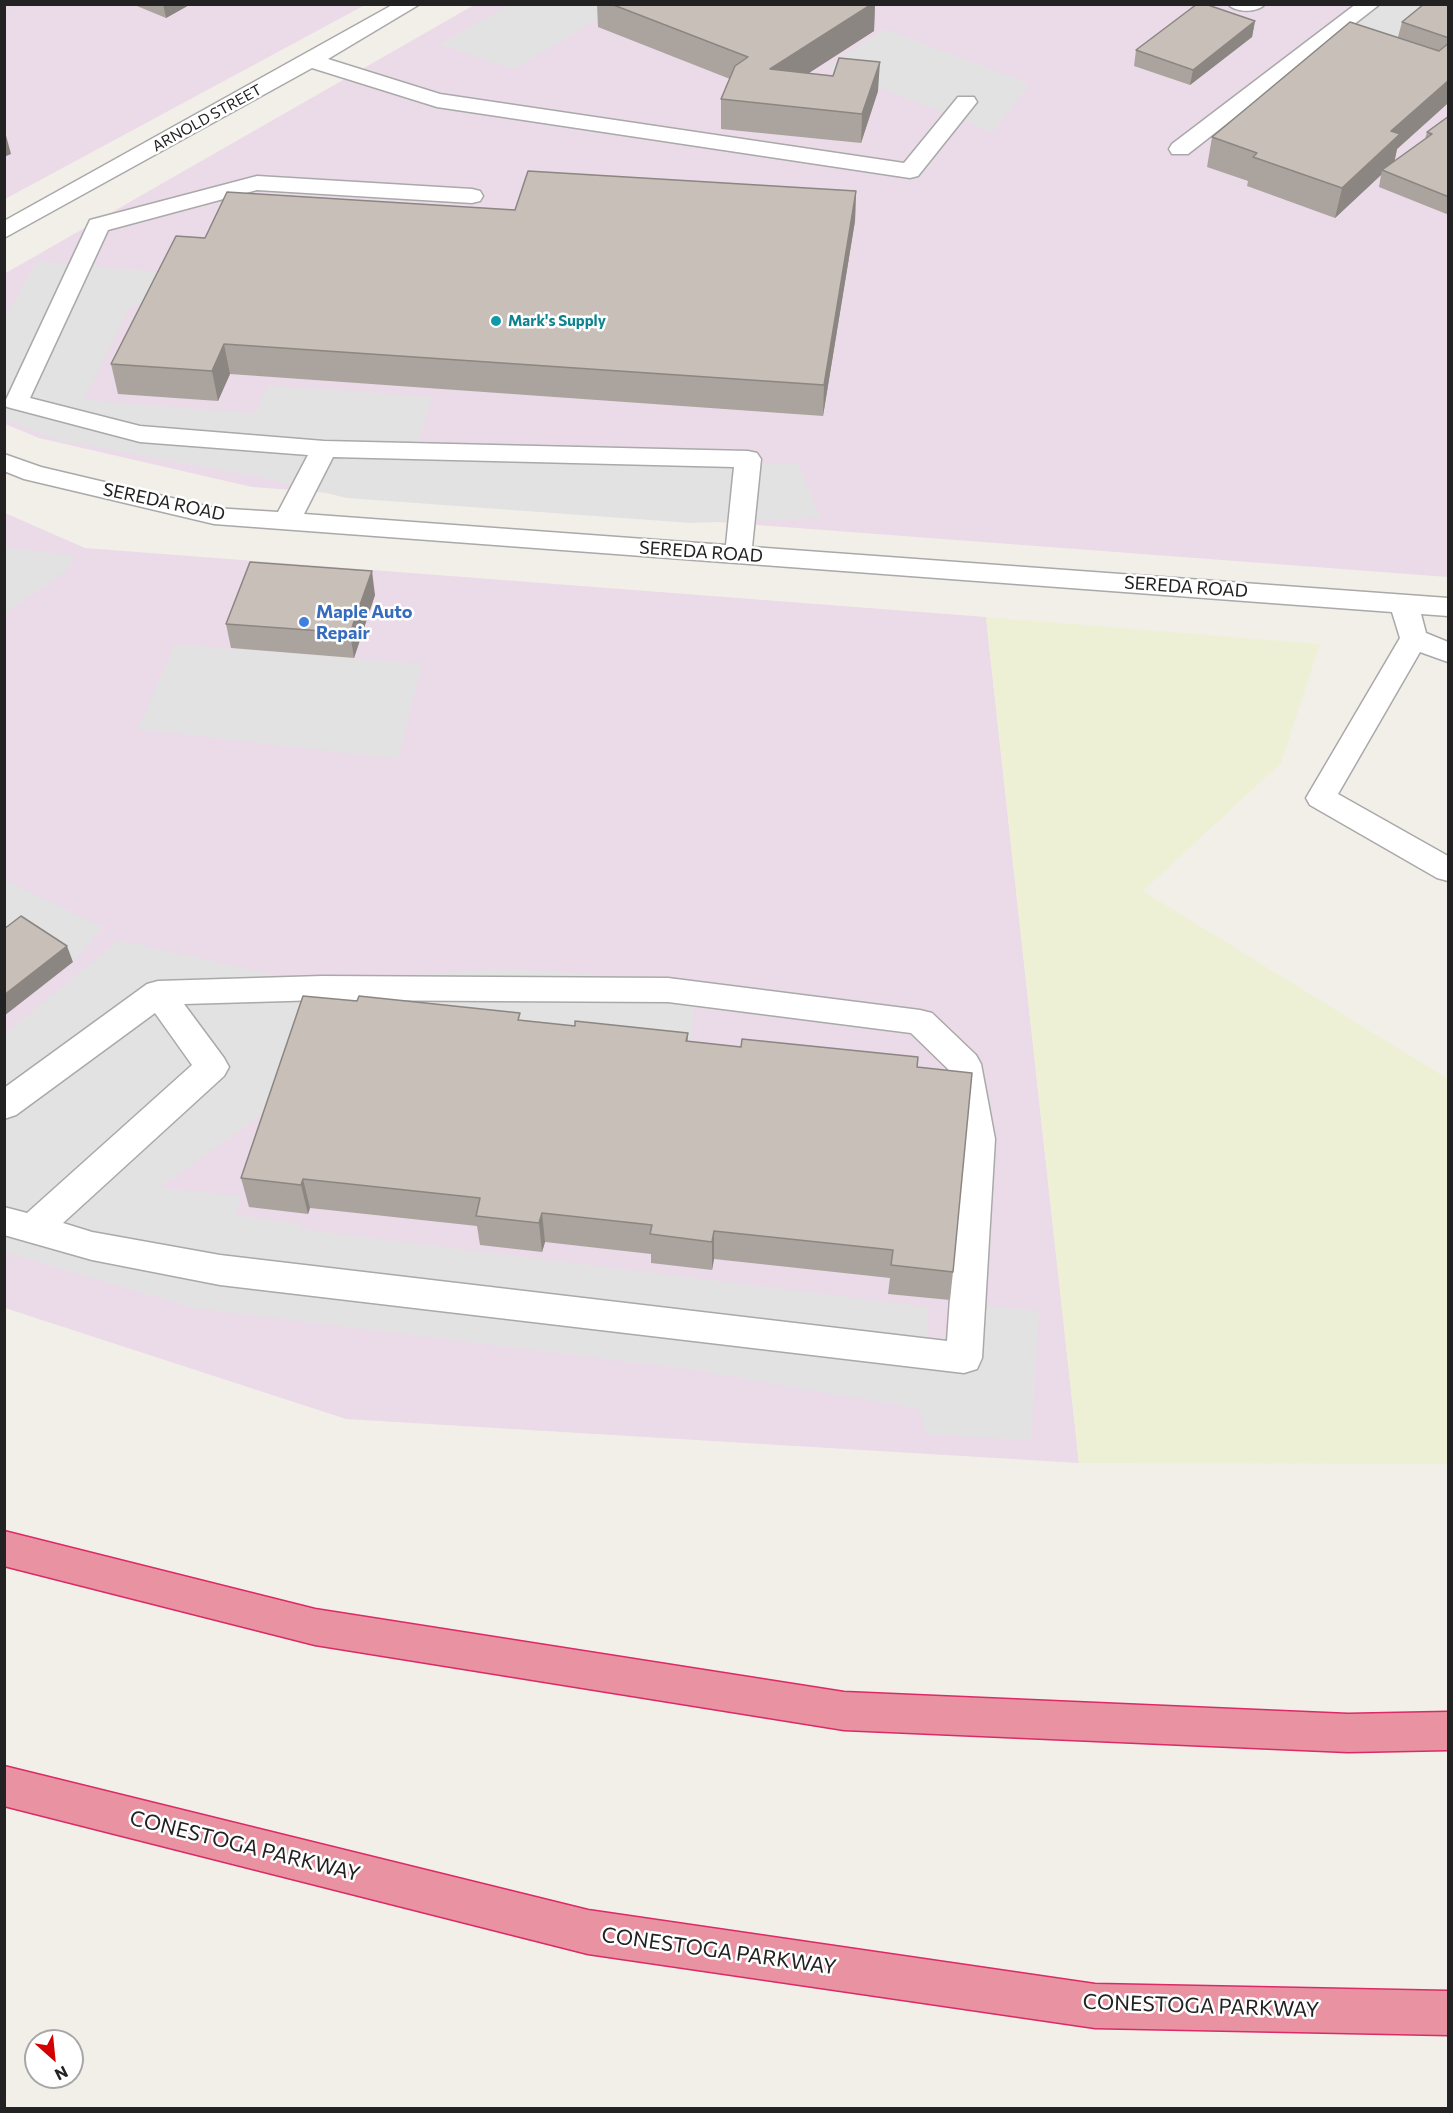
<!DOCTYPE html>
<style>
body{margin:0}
#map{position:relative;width:1453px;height:2113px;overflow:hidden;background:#f2efe9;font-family:Commissioner,sans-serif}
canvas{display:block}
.frame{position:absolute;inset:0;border:6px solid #222;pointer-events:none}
.north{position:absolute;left:24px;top:2029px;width:60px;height:60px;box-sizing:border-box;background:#fff;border:2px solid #a7a7a7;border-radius:50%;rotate:153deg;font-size:16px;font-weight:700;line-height:24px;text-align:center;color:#222}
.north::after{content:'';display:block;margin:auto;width:21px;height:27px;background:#d40000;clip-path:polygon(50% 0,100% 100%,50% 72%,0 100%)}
</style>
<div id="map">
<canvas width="1453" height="2113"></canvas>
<div class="frame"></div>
<div class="north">N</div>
</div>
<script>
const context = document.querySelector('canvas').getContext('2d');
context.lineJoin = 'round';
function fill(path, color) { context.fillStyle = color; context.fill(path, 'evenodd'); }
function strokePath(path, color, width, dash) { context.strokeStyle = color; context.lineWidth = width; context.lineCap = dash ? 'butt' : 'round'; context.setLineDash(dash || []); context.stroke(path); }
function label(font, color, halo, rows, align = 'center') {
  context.font = font + ' Commissioner,sans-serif'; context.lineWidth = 5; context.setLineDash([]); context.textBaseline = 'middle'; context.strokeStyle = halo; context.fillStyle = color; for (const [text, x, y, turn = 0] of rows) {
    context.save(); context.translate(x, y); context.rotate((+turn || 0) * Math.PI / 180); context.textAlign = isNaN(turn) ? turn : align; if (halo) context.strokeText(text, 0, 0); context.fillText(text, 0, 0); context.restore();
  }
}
fill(new Path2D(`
 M5,5h360l-360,194z
 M474,5h974v572l-1196,-90 -213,-49 -34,-14 -1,-150z
 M5,513l80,35 901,69 93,846 -733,-44 -341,-111z`), '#ebdbe8');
fill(new Path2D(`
 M986,617l334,27 -39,119 -138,128 305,188v385l-369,-1z`), '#eef0d5');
fill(new Path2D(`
 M509,5h113l-109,64 -73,-25z
 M1370,5h70l-53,43 -52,-17z
 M885,29l144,55 -36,48 -166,-65z
 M37,261l121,11 -16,30 -12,5 -46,93 171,13 13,-28 164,12 -17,58 383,9 23,54 -130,5 -344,-25 -83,-20 -205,-38 -54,-20v-103z
 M5,548l70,7 -7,14 -63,45z
 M175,644l247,20 -24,95 -260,-30z
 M5,880l97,47 -29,35 -46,-29 -22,17z
 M119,940l185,42 202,-13 192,12 -10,82 -402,34 -127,91 82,8 -5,19 65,9 -1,5 627,78v36l29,-13v-27l83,8 -8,129 -104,-5 -8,-26 -224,-39 -501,-62 -189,-56v-218z`), '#e2e2e2');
const minor = new Path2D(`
 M394,4h26l-92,55 112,35 464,69 54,-66h16l3,5 -59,74 -8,2 -473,-71 -125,-39 -308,170v-17z
 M1228,4h37c-7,9 -30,9 -37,0z
 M1356,4h24l-192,150h-16l-3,-5 3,-5z
 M257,176l215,13 8,2 3,5 -3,5 -8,2 -215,-13 -149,40 -78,168 110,28 184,15 424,10 9,2 4,6 -9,88 696,51v18l-27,-2 5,19 22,9v20l-28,-10 -82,142 110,62v25l-11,-3 -127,-73 -4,-7 94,-160 -8,-26 -1178,-88 -190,-45 -20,-8v-17l37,13 173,41 64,4 30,-57 -168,-13 -133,-35 -3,-3 86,-184zM333,457l401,10 -8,78 -422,-31z
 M322,976l346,2 252,32 12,3 44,42 5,9 14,75 -13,219 -5,11 -13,4 -744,-88 -128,-25 -88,-25v-28l23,6 165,-148 -37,-52 -139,102 -12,4v-31l143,-104 11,-3zM322,1000l346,2 243,31 37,36 13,70 -14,202 -727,-86 -128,-23 -29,-9 161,-147 5,-9 -5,-9 -40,-54z`);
const highway = new Path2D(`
 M4,1531l311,78 529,83 504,22 100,-2v38l-100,2 -504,-22 -529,-85 -311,-79z
 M4,1766l584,144 507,74 353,7v44l-353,-7 -507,-74 -584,-148z`);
strokePath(minor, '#a9a9a9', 3);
strokePath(highway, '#dc2a67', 3);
fill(minor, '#fff');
fill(highway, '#e892a2');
fill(new Path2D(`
 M132,4h59l-25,14z
 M597,4h278l-1,27 -65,42 69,18 -17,52 -140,-14v-30l9,-20 -132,-52z
 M1449,4v100h-2l-50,45 -3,13 31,-23 2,-7 22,-16v99l-70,-28 2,-12 -46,43 -88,-32 1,-5 -41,-14 5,-30 186,-100 4,-15z
 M1255,21l-3,16 -62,48 -56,-19 2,-16z
 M856,191l-1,30 -32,195 -593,-42 -12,27 -100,-7 -7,-30 94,-126 310,-28z
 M375,595l-21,63 -123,-10 -5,-24z
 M521,1020l54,6 113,7v8l229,26 36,205 -3,28 -62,-6 2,-16 -176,-19 -2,11 -61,-7v-9l-106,-12 -3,10 -62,-7 -3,-19 -167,-18 -2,6 -59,-7 -8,-29z`), '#aba49e');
fill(new Path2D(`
 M163,4h28l-25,14z
 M872,4h3l-1,27 -104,67v-29z
 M1255,21l-3,16 -62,48 3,-15z
 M880,62l-2,29 -17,52 1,-29z
 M1449,80v17l-2,7 -50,45 -3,15 -12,6 -1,5 -46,43 7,-30 49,-57z
 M4,128l7,26 -7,3z
 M856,191l-1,30 -32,195 1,-31z
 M224,344l6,30 -12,27 -6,-30z
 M372,571l3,24 -21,63 -4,-25z
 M67,946l6,16 -69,54v-21z
 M303,1179l7,29 -2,6 -7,-29z
 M542,1213l3,29 -3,10 -3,-29z
 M714,1231v28l-2,11v-28z`), '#8b8681');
const building = new Path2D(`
 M611,4h261l-102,65 63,7 6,-18 41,4 -18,52 -141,-15 14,-33 13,-9z
 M1197,4h8l50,17 -62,49 -57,-20z
 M1424,4h25v34l-47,-16z
 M1350,22l89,29 10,-8v37l-58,51 9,3 -58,54 -89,-31 4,-4 -45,-16z
 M1449,116v81l-67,-27 50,-36 -5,-2z
 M528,171l328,20 -32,194 -600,-41 -12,27 -101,-7 65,-128 29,2 22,-46 288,18z
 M250,562l122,9 -22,62 -124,-9z
 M21,916l46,30 -63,49v-66z
 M303,996l54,5 2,-5 161,17 -2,7 57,6v-5l113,12 -2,8 55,6 1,-8 176,18 -1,10 55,6 -19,199 -62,-7 2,-15 -179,-19 -2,11 -62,-8 2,-9 -110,-12 -3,10 -63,-7 4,-18 -177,-19 -2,6 -60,-7z`);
fill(building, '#c7bfb8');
strokePath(building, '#8b8681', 1.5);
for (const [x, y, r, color] of [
 [496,321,6,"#0f9aa8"],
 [304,622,6,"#3f7fe0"]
]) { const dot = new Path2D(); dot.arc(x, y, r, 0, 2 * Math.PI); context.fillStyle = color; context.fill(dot); strokePath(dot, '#fff', 2); }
label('15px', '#222', '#fff', [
 ["ARNOLD STREET",207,118,-29]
]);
label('bold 15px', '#0d838f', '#fff', [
 ["Mark's Supply",508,321]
], 'left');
label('18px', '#222', '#fff', [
 ["SEREDA ROAD",164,502,12],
 ["SEREDA ROAD",701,552,4],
 ["SEREDA ROAD",1186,587,4]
]);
label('bold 18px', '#366cbe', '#fff', [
 ["Maple Auto",316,612],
 ["Repair",316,633]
], 'left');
label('21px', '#222', '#fff', [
 ["CONESTOGA PARKWAY",245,1846,14],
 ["CONESTOGA PARKWAY",719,1951,8],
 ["CONESTOGA PARKWAY",1201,2006,2]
]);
</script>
